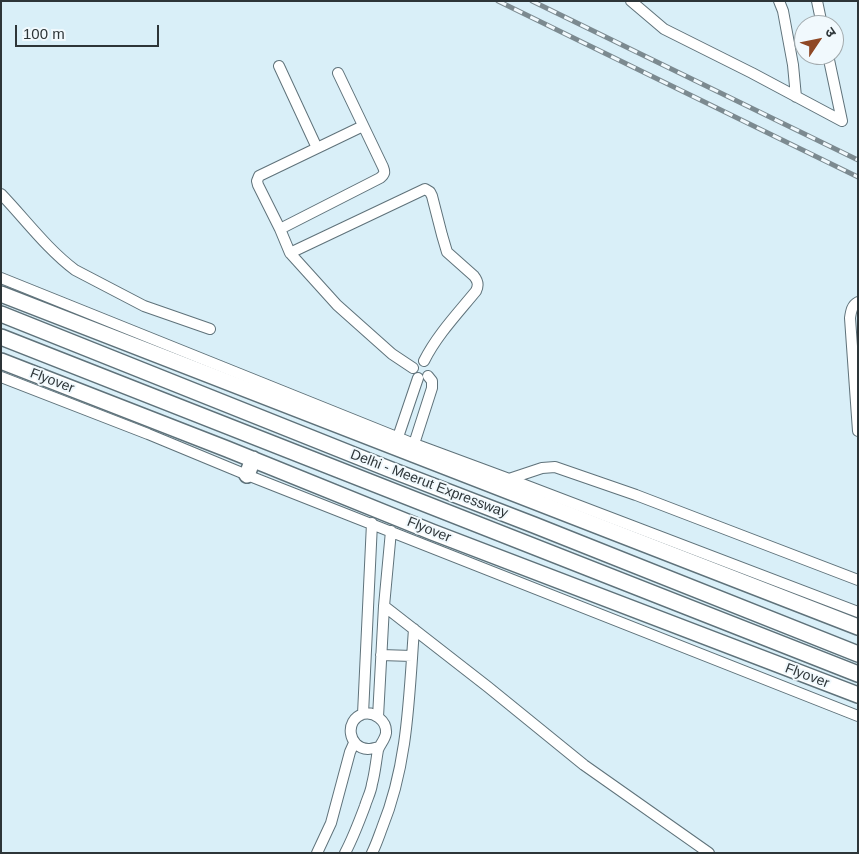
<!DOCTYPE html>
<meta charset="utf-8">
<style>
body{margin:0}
#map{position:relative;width:859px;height:854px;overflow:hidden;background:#d9eff8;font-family:Arial,"Noto Sans Devanagari",sans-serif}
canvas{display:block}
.frame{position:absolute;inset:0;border:2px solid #2d3538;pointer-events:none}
.north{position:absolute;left:794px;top:15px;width:50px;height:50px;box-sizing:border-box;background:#f1f9fd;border:1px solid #a3abae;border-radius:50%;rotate:56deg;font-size:14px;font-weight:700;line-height:20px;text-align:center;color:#2d3538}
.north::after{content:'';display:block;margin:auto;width:18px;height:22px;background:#8f4825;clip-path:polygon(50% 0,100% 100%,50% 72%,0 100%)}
.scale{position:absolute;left:15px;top:25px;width:144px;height:22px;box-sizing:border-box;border:2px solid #2d3538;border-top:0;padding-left:6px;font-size:15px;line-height:18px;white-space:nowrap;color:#2d3538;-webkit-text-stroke:4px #f1f9fd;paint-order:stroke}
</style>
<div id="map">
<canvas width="859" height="854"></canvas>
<div class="frame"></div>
<div class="north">उ</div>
<div class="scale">100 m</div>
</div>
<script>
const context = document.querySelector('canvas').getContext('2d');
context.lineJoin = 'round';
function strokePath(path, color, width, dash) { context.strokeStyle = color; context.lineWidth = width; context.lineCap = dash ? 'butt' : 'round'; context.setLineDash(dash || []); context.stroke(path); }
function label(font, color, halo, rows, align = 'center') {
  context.font = font + ' Arial,sans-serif'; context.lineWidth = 4; context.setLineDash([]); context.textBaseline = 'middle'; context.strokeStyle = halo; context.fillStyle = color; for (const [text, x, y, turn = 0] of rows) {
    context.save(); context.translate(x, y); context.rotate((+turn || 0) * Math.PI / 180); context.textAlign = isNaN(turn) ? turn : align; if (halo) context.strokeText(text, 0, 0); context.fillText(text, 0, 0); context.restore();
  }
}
const minor = new Path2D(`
 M631,1l33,28 88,44 90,48
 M779,1l4,10 10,54 3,32
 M817,1l5,24
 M828,55l14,66
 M279,66l38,82
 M1,194c24,25 46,55 74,76l69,36 66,23
 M280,229l100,-51c5,-4 5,-6 3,-11l-45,-94
 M290,253l-10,-24 -22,-44 -1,-4 2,-5 104,-50
 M1,278l408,164 100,37 349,133
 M858,302c-6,3 -7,9 -8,16l8,113
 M413,368l-21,-14 -55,-49 -47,-52 135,-64 5,3 2,4 10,39 5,17 27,24c4,5 5,9 2,15 -18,22 -39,44 -52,70
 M1,377l147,57 99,41 611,241
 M398,437l20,-59
 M414,444l18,-56v-7l-4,-5
 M509,479l33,-11 13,-1 81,28 222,85
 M384,606l104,81 96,78 125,88
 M381,655l31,1
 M363,714l9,-191
 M378,717l6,-111 7,-75
 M317,853l14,-30 19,-71 4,-9
 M345,853c8,-15 14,-31 20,-47 2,-7 6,-14 7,-22 3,-11 4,-23 6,-34 2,-6 7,-10 8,-17 1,-12 -12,-22 -23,-19 -19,6 -15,34 5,35 3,0 7,-1 11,-2
 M372,853c4,-8 7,-17 10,-25 26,-64 27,-131 32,-199`);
const highway = new Path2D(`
 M1,294l857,333
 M1,314l388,155 145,56 324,129
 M1,337l857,337
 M1,361l226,88 205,83 426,163
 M247,475l6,-16`);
strokePath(minor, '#5f727a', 12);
strokePath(highway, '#5f727a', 18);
strokePath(minor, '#fff', 10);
strokePath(highway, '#fff', 15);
const rail = new Path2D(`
 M498,1l360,176
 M532,1l326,159`);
strokePath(rail, '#7c8a90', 5);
strokePath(rail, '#f1f9fd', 3, [9]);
label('14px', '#2d3538', '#f1f9fd', [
 ["Flyover",52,381,21],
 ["Delhi - Meerut Expressway",429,484,21],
 ["Flyover",429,530,22],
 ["Flyover",807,676,21]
]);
</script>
